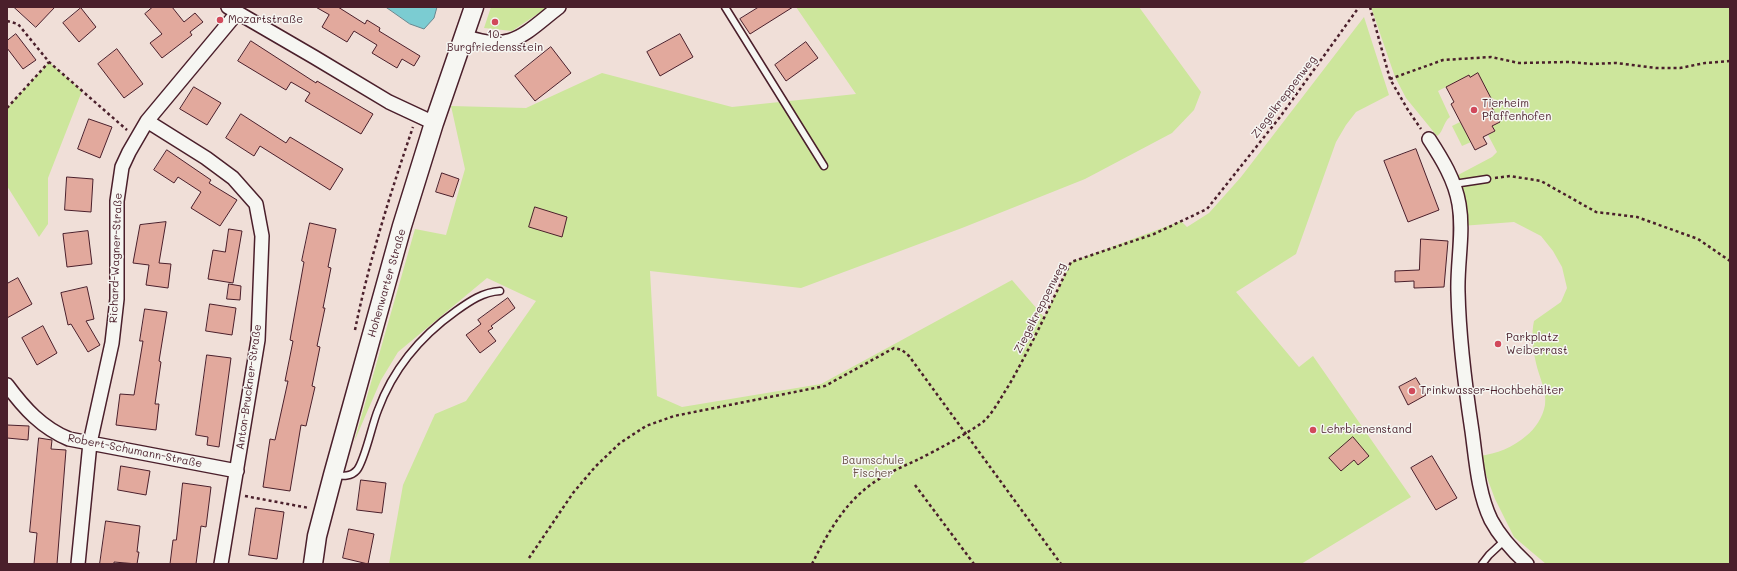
<!DOCTYPE html>
<meta charset="utf-8">
<style>
body{margin:0}
#map{position:relative;width:1737px;height:571px;overflow:hidden;background:#f0dfd8;font-family:Mali,sans-serif}
canvas{display:block}
.frame{position:absolute;inset:0;border:8px solid #4a1f2b;pointer-events:none}
</style>
<div id="map">
<canvas width="1737" height="571"></canvas>
<div class="frame"></div>
</div>
<script>
const context = document.querySelector('canvas').getContext('2d');
context.lineJoin = 'round';
function fill(path, color) { context.fillStyle = color; context.fill(path, 'evenodd'); }
function strokePath(path, color, width, dash) { context.strokeStyle = color; context.lineWidth = width; context.lineCap = dash ? 'butt' : 'round'; context.setLineDash(dash || []); context.stroke(path); }
function label(font, color, halo, rows, align = 'center') {
  context.font = font + ' Mali,sans-serif'; context.lineWidth = 3; context.setLineDash([]); context.textBaseline = 'middle'; context.strokeStyle = halo; context.fillStyle = color; for (const [text, x, y, turn = 0] of rows) {
    context.save(); context.translate(x, y); context.rotate((+turn || 0) * Math.PI / 180); context.textAlign = isNaN(turn) ? turn : align; if (halo) context.strokeText(text, 0, 0); context.fillText(text, 0, 0); context.restore();
  }
}
fill(new Path2D(`
 M491,7h57l-36,24 -28,-3z
 M796,7h343l62,85 -7,18 -22,23 -87,46 -123,49 -161,60 -151,-17 7,125 25,11 139,-23 191,-104 32,37 27,-55 110,-41 6,6 22,-14 32,-36 123,-160 25,78 -33,17 -10,13 -10,17 -40,112 -60,38 63,75 14,-11 98,141 -110,67h-912l14,-79 32,-71 31,-13 70,-100 -49,-23 -89,74 -17,28 -27,62 61,-213 31,6 19,-66 -14,-63 75,2 76,-35 130,34 124,-13z
 M1371,7h359v557h-184l-32,-27 -19,-38 -16,-43c18,-2 34,-9 47,-20 9,-7 17,-19 19,-31 2,-14 -6,-28 -9,-42 -3,-13 -5,-29 -2,-42l27,-19 6,-14 -5,-21 -9,-16 -12,-15 -27,-14 -53,4 2,-36 -5,-15 34,-18 5,-5 -9,-17 7,-4 -3,-5 8,-4 -9,-16 5,-3 -3,-5 -10,4 -14,-27 -31,16 12,26c-7,5 -6,14 -13,19l-31,-38 -11,-21z
 M49,62l33,29 -34,87v46l-9,13 -32,-51v-78z
 M1460,122l11,20 -9,4 -10,-20z`), '#cde69c');
const water = new Path2D(`
 M386,7h51l-3,11 -10,11 -14,-5z`);
fill(water, '#7bccd2');
strokePath(water, '#67878f', 1);
const building = new Path2D(`
 M14,7h41l-19,20z
 M153,7h19l12,15 11,-9 8,9 -13,10 2,3 -30,23 -12,-15 12,-9 -17,-20z
 M316,7h22l27,17 2,-4 13,8 -1,3 41,25 -6,10 -12,-7 -5,9 -25,-15 5,-8 -23,-14 -7,11 -25,-15 7,-12z
 M759,7h34l-43,27 -10,-15z
 M81,8l15,19 -17,15 -16,-19z
 M16,34l20,26 -13,9 -16,-21v-7z
 M680,34l13,23 -33,19 -13,-24z
 M251,41l65,42 1,-2 56,33 -12,20 -56,-33 5,-8 -19,-11 -5,8 -48,-29z
 M806,42l12,16 -32,23 -11,-16z
 M551,47l20,26 -36,28 -20,-25z
 M117,49l26,35 -19,14 -26,-34z
 M1478,73l16,31 -3,2 9,16 -8,4 3,5 -12,6 4,7 -12,6 -24,-46 3,-2 -8,-15 23,-12 1,2z
 M194,87l27,16 -14,22 -27,-16z
 M241,114l45,29 4,-6 53,32 -13,21 -70,-44 -6,10 -28,-18z
 M89,119l23,8 -12,31 -22,-9z
 M1416,149l23,61 -31,12 -24,-61z
 M167,150l44,30 -2,3 28,17 -17,26 -29,-18 10,-16 -23,-15 -4,6 -20,-13z
 M442,173l17,6 -6,18 -17,-5z
 M67,177l26,2 -2,33 -26,-2z
 M535,207l32,10 -5,20 -33,-10z
 M166,222l-7,41 12,1 -3,24 -22,-3 3,-20 -16,-2 7,-38z
 M310,223l26,6 -8,38 3,1 -8,40h2l-8,38 3,1 -8,39 3,1 -9,39 -5,-1 -11,66 -27,-4 7,-48 5,1 13,-59h-3l8,-40 -3,-1 14,-78 -2,-1z
 M229,229l13,2 -9,52 -25,-4 5,-29 12,2z
 M88,231l4,33 -25,3 -4,-33z
 M1421,239l27,2 -4,46 -30,1v-7l-19,1v-11l24,-1z
 M18,278l14,26 -25,14v-34z
 M229,284l12,2 -1,14 -13,-1z
 M87,287l7,32 -8,2 14,24 -12,7 -17,-28 -3,1 -7,-32z
 M508,298l7,10 -24,18 2,2 -5,3 8,10 -16,12 -14,-18 15,-11 -3,-4z
 M210,304l26,4 -4,27 -26,-4z
 M145,309l22,3 -8,49 2,1 -6,42h4l-3,26 -40,-5 4,-31 14,1 9,-54h-3z
 M43,326l14,27 -20,12 -15,-27z
 M207,355l24,3 -12,89 -12,-2 1,-8 -12,-2z
 M1416,378l10,17 -18,10 -9,-18z
 M7,425l22,1 -1,14 -21,-2z
 M1353,437l16,19 -11,9 -4,-5 -13,11 -12,-13z
 M39,438l13,2 -1,9 15,1 -9,114h-23l3,-31 -7,-1z
 M1432,456l25,42 -21,12 -25,-42z
 M121,466l29,5 -4,24 -28,-5z
 M361,480l25,3 -4,30 -25,-3z
 M183,483l28,4 -5,40 -5,-1 -5,38h-26l3,-24h3z
 M256,508l28,4 -7,47 -28,-4z
 M106,521l34,5 -3,26h2l-2,12 -23,-2v2h-14z
 M349,529l25,5 -6,30 -25,-6z`);
fill(building, '#e2a99d');
strokePath(building, '#4a1f2b', 1);
const lane = new Path2D(`
 M725,7l99,159
 M1454,184l33,-5
 M335,475c8,1 16,2 22,-5 8,-10 15,-46 21,-60 15,-41 43,-74 78,-99 14,-10 27,-19 44,-20
 M1482,564l7,-9 15,-14`);
const street = new Path2D(`
 M228,7l86,50 75,45 45,21
 M465,36c46,18 60,-3 94,-29
 M147,121l59,37 27,20 23,26 6,32 -4,104 -37,224
 M1429,139c13,20 26,41 30,65 5,29 -2,59 -1,88 1,46 7,93 14,139 4,29 6,62 19,89 9,17 22,31 36,44
 M7,385c17,23 35,43 62,54l168,32
 M78,564l12,-121 22,-100 5,-44v-98l5,-34 7,-15 18,-31 90,-108`);
const secondary = new Path2D(`
 M313,564l4,-28 16,-61 69,-249 32,-103 40,-116`);
strokePath(lane, '#4a1f2b', 9);
strokePath(street, '#4a1f2b', 16);
strokePath(secondary, '#4a1f2b', 21);
strokePath(new Path2D(`
 M1370,7l20,72 18,31 13,19
 M7,21l11,3 31,38 78,68
 M1390,79l53,-19 48,-3 28,6 49,-1 24,2 24,-1 40,5h24l25,-5 25,-2
 M7,108l42,-46
 M1495,178l15,-2 31,5 55,31 41,5 61,22 32,22
 M355,330c14,-69 35,-136 58,-203
 M915,485l59,79
 M245,496l64,12
 M529,558l44,-65 22,-26 25,-24 26,-17 28,-10 151,-30 69,-38 8,2 7,6 152,208
 M812,564c13,-26 29,-55 52,-74 15,-13 35,-22 53,-30 20,-10 48,-25 66,-38 11,-10 18,-25 26,-37 23,-40 42,-82 62,-123l83,-28 53,-25 73,-92 79,-110`), '#4a1f2b', 2.5, [3, 3]);
strokePath(lane, '#f6f6f2', 6);
strokePath(street, '#f6f6f2', 13);
strokePath(secondary, '#f6f6f2', 18);
for (const [x, y, r, color] of [
 [220,20,4,"#d1495b"],
 [495,22,4,"#d1495b"],
 [1474,110,4,"#d1495b"],
 [1498,344,4,"#d1495b"],
 [1412,391,4,"#d1495b"],
 [1313,430,4,"#d1495b"]
]) { const dot = new Path2D(); dot.arc(x, y, r, 0, 2 * Math.PI); context.fillStyle = color; context.fill(dot); strokePath(dot, '#f6f6f2', 1.5); }
label('11px', '#4a1f2b', '#f6f6f2', [
 ["Mozartstraße",228,20],
 ["10.",495,35,"center"],
 ["Burgfriedensstein",495,48,"center"],
 ["Tierheim",1482,104],
 ["Pfaffenhofen",1482,117],
 ["Parkplatz",1506,338],
 ["Weiberrast",1506,351],
 ["Trinkwasser-Hochbehälter",1420,391],
 ["Lehrbienenstand",1321,430]
], 'left');
label('11px', '#4a1f2b', '#f6f6f2', [
 ["Ziegelkreppenweg",1284,97,-53],
 ["Richard-Wagner-Straße",116,258,-88],
 ["Hohenwarter Straße",387,283,-74],
 ["Ziegelkreppenweg",1040,308,-63],
 ["Anton-Bruckner-Straße",249,387,-82],
 ["Robert-Schumann-Straße",135,451,11]
]);
label('11px', '#6b5147', '#f6f6f2', [
 ["Baumschule",873,461],
 ["Fischer",873,474]
]);
</script>
